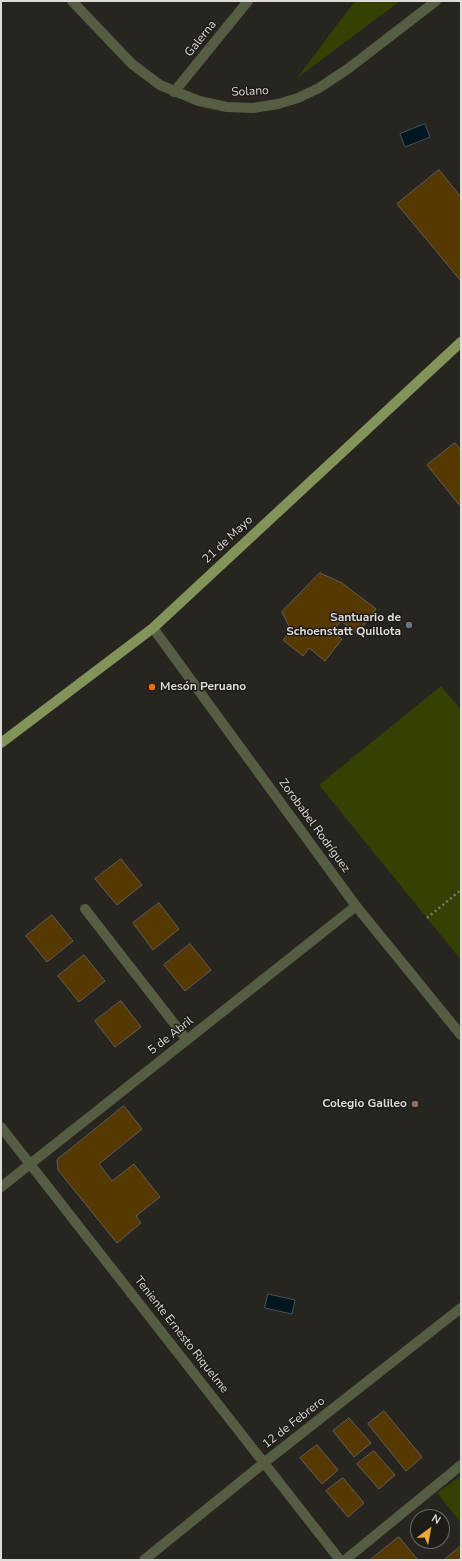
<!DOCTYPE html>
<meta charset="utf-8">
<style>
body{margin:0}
#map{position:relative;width:462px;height:1561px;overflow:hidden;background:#282521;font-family:"Nunito Sans",sans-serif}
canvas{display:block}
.frame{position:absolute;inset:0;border:2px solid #dedcd9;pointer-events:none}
.north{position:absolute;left:410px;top:1509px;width:40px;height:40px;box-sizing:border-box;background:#1f1c18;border:1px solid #6b6965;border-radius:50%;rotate:32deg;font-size:11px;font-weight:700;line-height:16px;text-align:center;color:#dedcd9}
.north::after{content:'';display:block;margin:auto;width:14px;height:18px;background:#eba939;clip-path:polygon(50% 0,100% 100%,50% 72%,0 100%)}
</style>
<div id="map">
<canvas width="462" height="1561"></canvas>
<div class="frame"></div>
<div class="north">N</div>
</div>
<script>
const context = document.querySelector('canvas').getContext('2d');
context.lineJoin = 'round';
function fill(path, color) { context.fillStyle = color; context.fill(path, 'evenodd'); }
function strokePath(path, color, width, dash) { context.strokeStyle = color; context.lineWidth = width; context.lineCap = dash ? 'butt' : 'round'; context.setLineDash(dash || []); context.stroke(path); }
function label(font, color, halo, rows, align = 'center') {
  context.font = font + ' "Nunito Sans",sans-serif'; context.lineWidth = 3; context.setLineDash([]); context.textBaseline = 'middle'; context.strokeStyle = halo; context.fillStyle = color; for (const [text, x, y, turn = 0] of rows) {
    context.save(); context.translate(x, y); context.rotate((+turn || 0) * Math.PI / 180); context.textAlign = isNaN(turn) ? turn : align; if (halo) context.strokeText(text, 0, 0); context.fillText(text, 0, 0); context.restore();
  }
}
fill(new Path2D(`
 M355,1h45l-103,77z
 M441,686l20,24v250l-142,-175z
 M461,1476v47l-24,-30z`), '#344102');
const water = new Path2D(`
 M425,124l5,13 -25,10 -5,-13z
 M268,1294l27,6 -3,14 -27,-6z`);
fill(water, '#001722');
strokePath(water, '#435259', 1);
const building = new Path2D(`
 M439,170l22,27v84l-64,-77z
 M455,443l6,7v57l-34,-42z
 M320,573l22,10 34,26 -19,25 -16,-13 -9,11 10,7 -17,22 -16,-13 -6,8 -20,-16 8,-10 -9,-18z
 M121,859l21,26 -25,20 -22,-26z
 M159,903l20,26 -26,21 -20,-27z
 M52,915l21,26 -26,21 -21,-26z
 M190,944l21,26 -26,21 -21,-26z
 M84,955l21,26 -26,21 -21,-26z
 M121,1001l20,26 -26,20 -20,-26z
 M124,1106l18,23 -43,35 13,17 22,-17 26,33 -24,19 5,7 -24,20 -59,-73 -1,-10z
 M384,1411l38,46 -16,14 -38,-47z
 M349,1418l22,25 -17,14 -21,-26z
 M317,1445l21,25 -16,14 -22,-26z
 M374,1451l21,24 -16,14 -22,-25z
 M343,1478l21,25 -16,14 -22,-26z
 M399,1537l19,23h-48z
 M461,1546v14h-17z`);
fill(building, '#563900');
strokePath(building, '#625f5a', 1);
strokePath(new Path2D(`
 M427,918l34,-28`), '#7c7976', 2.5, [2, 3]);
strokePath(new Path2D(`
 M72,1l60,63 28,21 39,16 28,6 26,1 25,-4 20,-6 21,-10 30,-20 87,-67
 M174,92l74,-91
 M153,628l203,278 105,129
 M85,909l102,131
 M1,1127l339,433
 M1,1187l355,-281
 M144,1560l121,-98 196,-154
 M345,1560l116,-95`), '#555d42', 10);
strokePath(new Path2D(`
 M1,743l152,-115 308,-286`), '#83945a', 10);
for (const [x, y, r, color] of [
 [409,625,4,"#6b7280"],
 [152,687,4,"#e8710a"],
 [415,1104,4,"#8d6e63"]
]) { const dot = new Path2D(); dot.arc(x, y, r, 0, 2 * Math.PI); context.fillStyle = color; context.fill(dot); strokePath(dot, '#1f1c18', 1.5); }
label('12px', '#dedcd9', '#1f1c18', [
 ["Galerna",201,39,-51],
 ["Solano",250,92,-3],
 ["21 de Mayo",228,540,-43],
 ["Zorobabel Rodríguez",314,826,54],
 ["5 de Abril",171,1036,-38],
 ["Teniente Ernesto Riquelme",181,1335,52],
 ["12 de Febrero",294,1423,-38]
]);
label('bold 12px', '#dedcd9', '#1f1c18', [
 ["Santuario de",401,618],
 ["Schoenstatt Quillota",401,632],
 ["Mesón Peruano",160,687,"left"],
 ["Colegio Galileo",407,1104]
], 'right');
</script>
